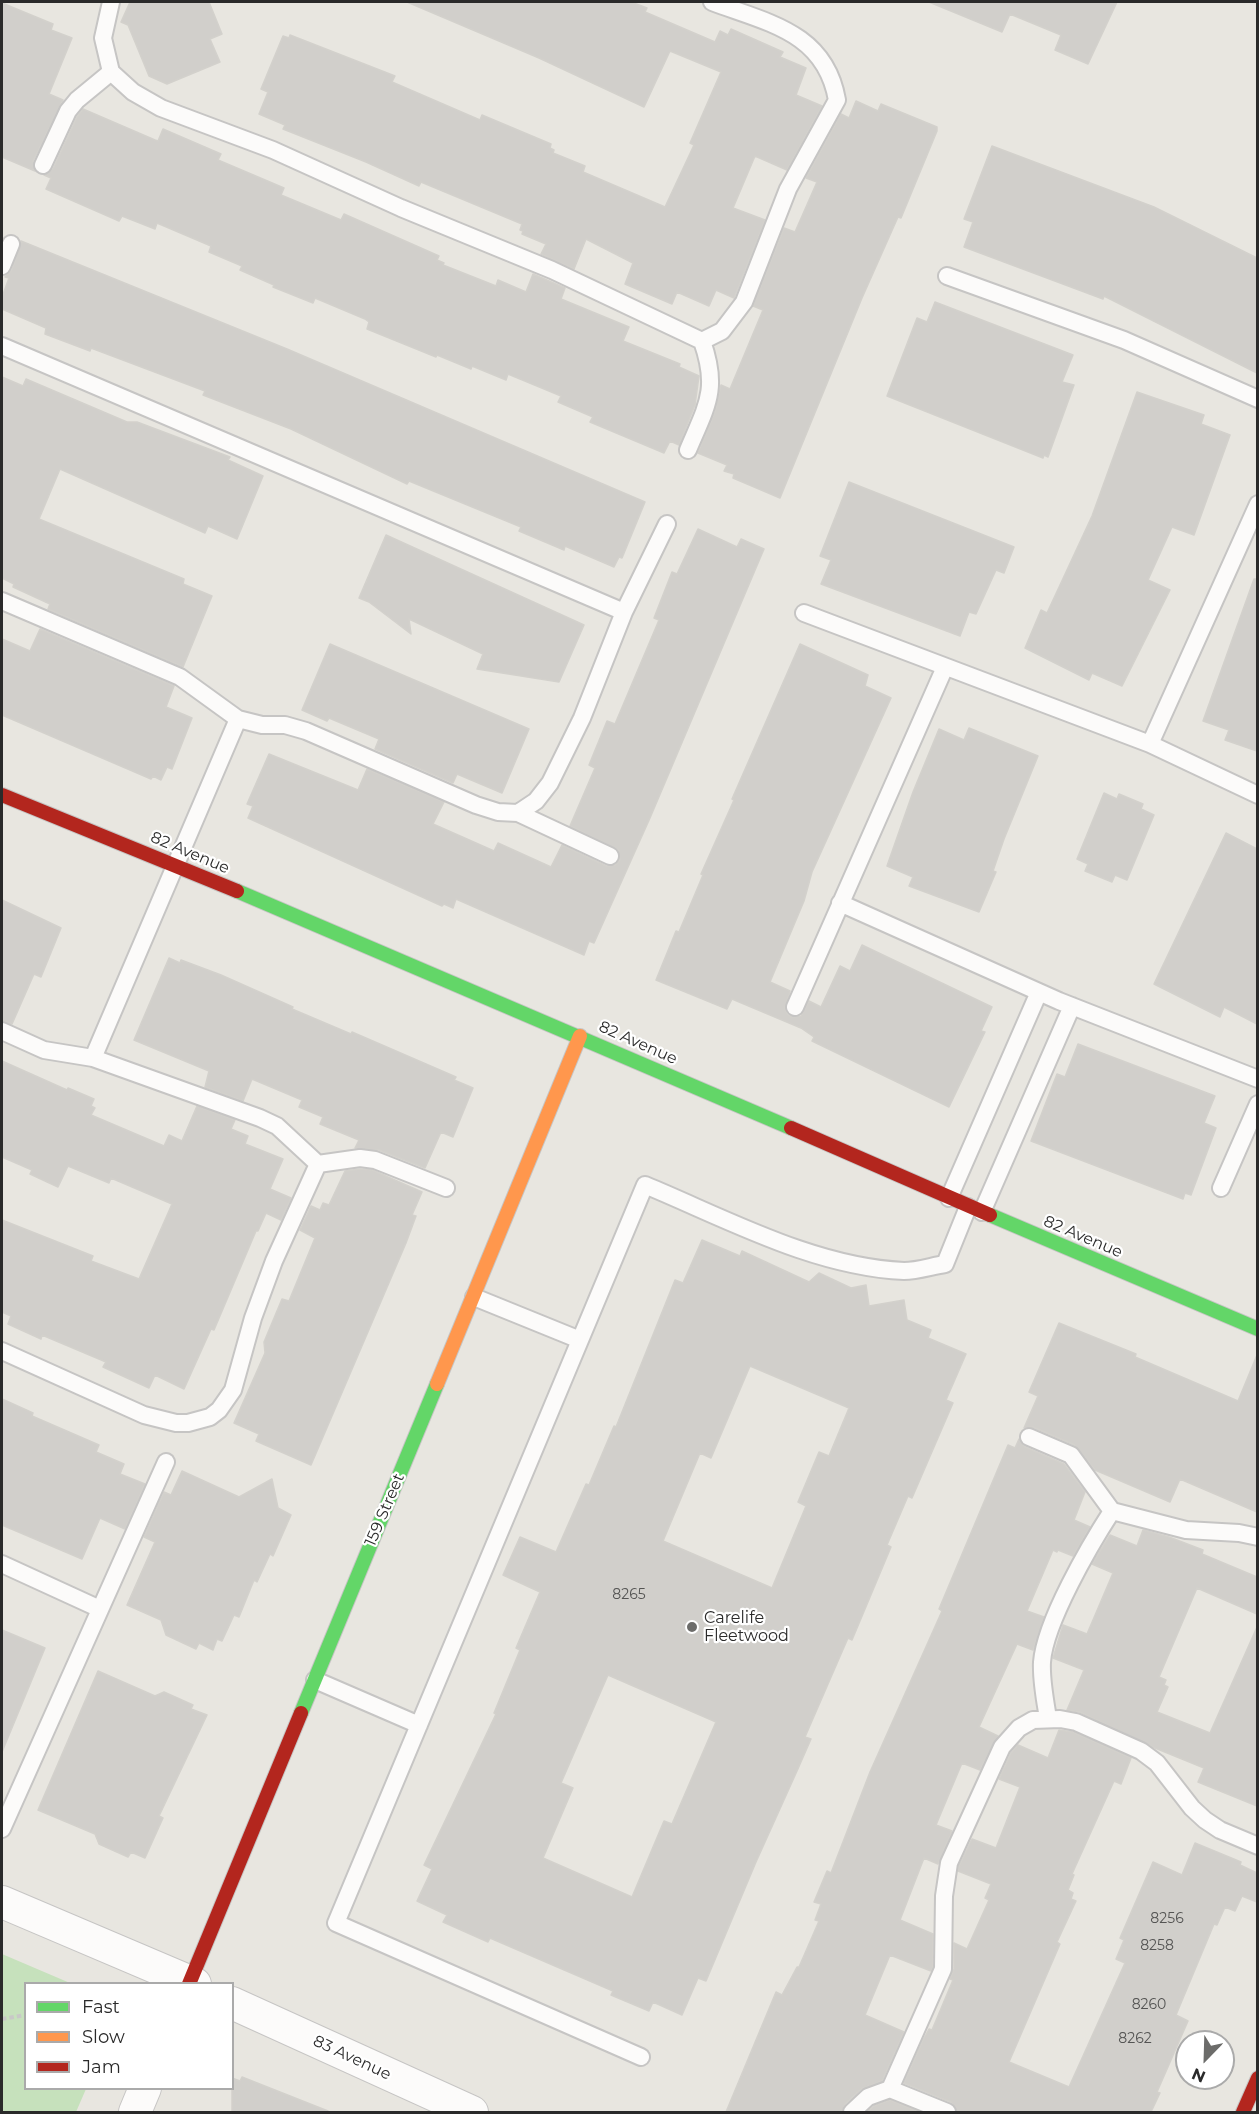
<!DOCTYPE html>
<style>
body{margin:0}
#map{position:relative;width:1259px;height:2114px;overflow:hidden;background:#e8e6e0;font-family:Montserrat,sans-serif}
canvas{display:block}
.frame{position:absolute;inset:0;border:3px solid #2a2a2a;pointer-events:none}
.legend{position:absolute;left:24px;top:1982px;width:210px;height:108px;box-sizing:border-box;background:#fff;border:2px solid #aaa;margin:0;padding:8px 10px;list-style:none;font-size:18px;color:#2a2a2a}
.legend li{display:flex;align-items:center;gap:12px;height:30px}
.legend b{width:30px;border:2px solid #aaa}
.north{position:absolute;left:1175px;top:2030px;width:60px;height:60px;box-sizing:border-box;background:#fff;border:2px solid #aaa;border-radius:50%;rotate:203deg;font-size:16px;font-weight:700;line-height:24px;text-align:center;color:#2a2a2a}
.north::after{content:'';display:block;margin:auto;width:21px;height:27px;background:#6c6c6a;clip-path:polygon(50% 0,100% 100%,50% 72%,0 100%)}
</style>
<div id="map">
<canvas width="1259" height="2114"></canvas>
<div class="frame"></div>
<ul class="legend">
<li><b style="height:8px;background:#63d668"></b>Fast</li>
<li><b style="height:8px;background:#ff974d"></b>Slow</li>
<li><b style="height:8px;background:#b3261e"></b>Jam</li>
</ul>
<div class="north">N</div>
</div>
<script>
const context = document.querySelector('canvas').getContext('2d');
context.lineJoin = 'round';
function fill(path, color) { context.fillStyle = color; context.fill(path, 'evenodd'); }
function strokePath(path, color, width, dash) { context.strokeStyle = color; context.lineWidth = width; context.lineCap = dash ? 'butt' : 'round'; context.setLineDash(dash || []); context.stroke(path); }
function label(font, color, halo, rows, align = 'center') {
  context.font = font + ' Montserrat,sans-serif'; context.lineWidth = 4.5; context.setLineDash([]); context.textBaseline = 'middle'; context.strokeStyle = halo; context.fillStyle = color; for (const [text, x, y, turn = 0] of rows) {
    context.save(); context.translate(x, y); context.rotate((+turn || 0) * Math.PI / 180); context.textAlign = isNaN(turn) ? turn : align; if (halo) context.strokeText(text, 0, 0); context.fillText(text, 0, 0); context.restore();
  }
}
fill(new Path2D(`
 M2,1954l68,29 -44,1v104l60,1 -10,23h-74z`), '#c6e1bc');
const building = new Path2D(`
 M130,2h79l13,32 -12,5 10,23 -53,22 -18,-8 -21,-51 -7,-3z
 M407,2h224l16,6 -2,4 70,30 5,-11 8,4 3,-6 52,23 -3,5 26,11 -10,27 26,11 -35,64 -32,-14 -22,52 32,12 -31,78 -18,-8 -7,16 -32,-14 -5,12 -47,-20 8,-21 -47,-24 -12,30 -33,-15 5,-10 -24,-10 1,-3 -3,-1 2,-6 -101,-42 -2,4 -53,-24 -83,-33 2,-4 -26,-11 9,-22 -7,-3 22,-53 6,2 1,-3 105,41 -3,6 88,38 2,-5 69,29 -1,4 4,2 -1,3 32,13 -2,6 82,35 29,-62 -4,-2 31,-71 -51,-21 -26,56 -105,-49z
 M929,2h188l-29,62 -33,-14 6,-15 -51,-21 -8,18z
 M2,3l51,21 -2,6 21,8 -23,56 14,6 -30,61 2,10 -33,-14z
 M856,101l22,10 3,-7 56,23v4l-36,87 -3,-1 -36,81 -82,200 -47,-20 1,-4 -10,-3 3,-6 -29,-12 17,-41 6,-27 9,4 33,-79 -10,-4 31,-78 11,4 22,-50 -11,-4 35,-64 8,4z
 M83,109l72,31 3,1 5,-12 58,25 -3,6 66,28 -3,7 60,25 3,-6 95,42 -2,4 7,3 -1,2 53,21 2,-6 28,12 7,-18 32,14 -4,11 68,28 -6,14 57,23 -1,3 20,9 -4,29 -16,40 -9,-4 -6,12 -74,-31 3,-5 -35,-15 3,-6 -53,-22 -2,6 -34,-14 -1,3 -34,-14 -1,2 -69,-28 2,-7 -4,-3 -50,-21 -2,5 -40,-16 1,-2 -34,-15 2,-4 -33,-14 2,-6 -54,-23 -2,6 -33,-13 -3,5 -73,-32 5,-11 -7,-3 9,-6 24,-52z
 M992,146l162,61 103,51v115l-153,-77 -1,3 -139,-52 9,-25 -9,-3z
 M21,241l266,108 358,153 -23,56 -3,-1 -5,10 -49,-21 -1,4 -45,-19 2,-4 -112,-46 -2,3 -116,-55 -88,-34 2,-4 -114,-43 -1,3 -45,-17 1,-6 -44,-19v-12l7,-19 -4,-1 7,-7z
 M935,302l138,53 -11,27 12,3 -26,72 -4,-2 -1,3 -156,-62 30,-78 10,4z
 M2,377l21,9 3,-7 101,43h10l93,35 -2,3 35,16 -26,63 -29,-13 -3,7 -145,-64 -21,50 145,60 -1,5 29,12 -29,71 -135,-58 2,-5 -37,-17 1,-3 -12,-6z
 M1137,392l67,23 -3,9 29,11 -36,100 -22,-8 -24,53 22,10 -48,96 -30,-13 -3,7 -64,-32 16,-38 6,3 45,-97z
 M849,482l165,65 -10,26 -8,-3 -20,44 -7,-2 -9,24 -139,-52 10,-24 -11,-4z
 M698,529l39,18 4,-8 23,10 -114,269 -56,125 -5,-2 -5,14 -128,-56 -3,9 -9,-4 -2,2 -194,-88 5,-12 -6,-2 22,-50 89,36 9,-21 77,33 -11,22 61,27 4,-8 53,24 11,-22 44,21 9,-1 5,-5 -2,-10 -48,-24 25,-58 -6,-3 18,-44 8,3 44,-104 -5,-2 18,-46 5,2z
 M386,535l198,90 -25,57 -82,-13 6,-15 -74,-35 2,15 -42,-32 -10,-4z
 M1254,579h3v172l-32,-11 4,-10 -26,-9z
 M40,629l134,57 -8,21 26,11 -20,51 -5,-2 -6,13 -8,-4 -2,3 -149,-64v-76l28,12z
 M330,644l199,85 -27,64 -45,-19 -4,9 -78,-34 4,-10 -50,-21 -2,3 -25,-11z
 M800,644l68,31 -3,11 26,12 -79,174 -8,29 -34,81 20,9 -5,17 2,6 4,3 10,-1 8,-15 12,6 19,-41 10,5 12,-26 130,62 -11,24 4,1 -36,75 -137,-66 2,-4 -13,-9 -69,-29 -5,10 -71,-29 20,-49 3,1 24,-57 -2,-1 33,-74 -2,-1z
 M969,728l69,28 -34,83 -11,32 3,1 -17,40 -70,-26 4,-9 -26,-11 26,-74 26,-63 25,11z
 M1104,793l13,6 2,-5 24,10 -2,5 13,6 -27,65 -12,-5 -3,7 -27,-11 3,-7 -11,-5z
 M1226,833l31,16v175l-33,-17 -4,10 -66,-33z
 M2,900l59,28 -20,49 -7,-3 -22,50 -10,-3z
 M169,958l11,5 1,-3 40,15 72,32 -1,2 59,25 1,-2 104,45 -2,3 19,8 -20,49 -12,-5 -16,36 -46,-18 -24,-2 4,-8 -39,-16 3,-7 -24,-10 3,-7 -50,-21 -9,22 -38,-14 4,-16 -75,-31z
 M1078,1044l137,52 -11,27 12,5 -25,67 -6,-2 -2,6 -152,-58 26,-67 8,3z
 M2,1061l65,29 1,-2 26,11 -3,7 4,2 -4,7 73,31 5,-11 13,6 15,-35 38,14 -4,9 17,7 -3,8 38,15 -13,30 21,9 -10,22 -15,-7 -8,18h-2l-42,99 -3,-1 -27,60 -29,-14 -6,13 -46,-21 3,-5 -64,-27 -1,4 -33,-15 3,-8 -9,-4v-92l91,36 -2,5 48,18 33,-75 -61,-26 -2,5 -41,-17 -10,21 -28,-13 2,-4 -30,-13z
 M360,1169l12,1 50,22 -10,23 4,1 -10,27 -95,222 -55,-24 3,-7 -25,-11 31,-70 -1,-11 18,-43 7,2 26,-63 -15,-8 11,-24 9,4 3,-7 6,2 16,-34z
 M702,1240l38,16 2,-5 67,31 10,-9 32,15 15,-3 3,21 35,-6 3,20 24,10 -3,8 38,16 -20,46 7,3 -41,95 -4,-2 -21,49 4,2 -39,93 -4,-2 -43,99 6,2 -14,32 -41,91 -50,119 -8,-3 -16,37 -29,-13 -4,9 -38,-16 2,-4 -123,-53 -2,4 -45,-20 4,-7 -30,-14 15,-32 -8,-4 72,-151 -2,-1 26,-63 -4,-2 24,-56 -37,-17 17,-38 36,15 30,-68 3,1 25,-59 2,1 59,-147 8,3zM750,1366l99,42 -20,48 -10,-4 -21,50 8,4 -34,82 -109,-47 37,-88 11,5zM608,1675l108,47 -44,102 -8,-3 -32,76 -89,-39 30,-70 -12,-5z
 M1059,1323l77,31 -1,3 103,44 19,-46v157l-77,-33 -10,23 -75,-32 -20,-25 -42,-18 -9,1 14,-32 -9,-4z
 M2,1399l31,14 -1,3 67,29 -3,7 28,12 -4,10 25,10 -20,45 -25,-11 -18,41 -80,-34z
 M1019,1439l6,8 39,17 21,28 -11,28 16,7 -17,29 -15,-6 -1,2 -4,-2 -26,61 17,6 -11,33 -16,-6 -38,83 19,9 -18,34 -18,-7 -26,62 16,6 -14,33 -14,-6 -24,62 33,14v33l-2,4 -41,-16 -25,60 39,17 -22,49 -21,8 -16,15 -3,8h-116l50,-120 6,3 15,-28h2l20,-46 -4,-1 6,-16 -7,-2 13,-31 4,2 39,-101 72,-161 -3,-2 69,-164 7,3z
 M182,1471l57,26 33,-18 6,29 13,7 -18,41 -3,-2 -13,28 -3,-2 -15,37 -5,-2 -12,26 -5,-2 -4,11 -14,-7 -3,6 -30,-14 -5,-15 -34,-15 28,-63 -11,-5 20,-45 7,3z
 M1143,1530l26,7 34,13 -1,4 55,23v37l-60,-26 -38,89 7,3 -2,5 4,2 -11,25 53,21 47,-106v179l-59,-24 6,-14 -49,-20 -75,-36 -13,-2 17,-40 -31,-12 10,-33 24,9 26,-61 -21,-9 18,-29 27,11z
 M2,1630l43,18 -43,104z
 M98,1671l57,25 9,-4 29,13 -2,4 16,6 -48,101 4,2 -18,40 -14,-6 -3,5 -29,-13 -4,-10 -57,-24z
 M1059,1730l14,2 58,26 -10,26 -7,-3 -42,93 2,1 -6,15 5,3 -2,6 5,2 -19,41 3,2 -51,118 60,25 56,-124 -9,-4 8,-19 -4,-2 33,-76 29,13 13,-32 46,19 -1,3 17,8v29l-15,-6 -7,15 -10,-4 -8,18 -3,-1 -38,91 12,6 -31,71 3,1 -9,19h-194l-6,-10 -47,-19 19,-43 6,-11 3,1 21,-50 -3,-1 4,-10v-26l13,6 22,-49 -4,-2 6,-14 -33,-13 1,-5 13,-27 24,9 24,-61 -21,-8 12,-26 7,-8 30,13z
 M242,2077l86,34v1h-96v-34l8,3z
 M890,2100l30,12h-53l7,-6z`);
fill(building, '#d1cfcb');
strokePath(building, '#d3d1cc', 1.5);
const lane = new Path2D(`
 M111,72l22,20 28,16 112,42 128,58 151,62 150,71
 M43,165l25,-54 9,-11 34,-28 -8,-34 8,-36
 M2,266l9,-22
 M947,276l177,64 134,59
 M2,346l622,266
 M688,450c19,-45 31,-61 14,-109l20,-10 22,-29 44,-113 49,-89c-12,-68 -69,-77 -125,-98
 M2,601l178,76 58,42 24,6h23l21,6 170,74 22,7 20,1 92,43
 M804,613l346,131 108,51
 M1150,744l108,-240
 M518,813l18,-12 14,-18 32,-65 42,-106 43,-88
 M840,903l219,98 199,78
 M795,1007l150,-340
 M2,1031l42,19 49,8 167,60 17,8 41,38
 M93,1058l145,-339
 M318,1164l42,-6 15,2 71,28
 M1221,1188l37,-84
 M949,1198l90,-206
 M982,1212l90,-206
 M474,1297l106,43
 M2,1351l142,64 32,8h12l22,-6 9,-7 14,-20 20,-72 21,-57 44,-97
 M1029,1437l42,18 41,56 74,19 53,3 19,4
 M2,1564l98,45
 M315,1680l104,45
 M1048,1718c-3,-18 -7,-38 -6,-56 3,-40 48,-117 70,-151
 M2,1829l164,-367
 M641,2057l-305,-134 309,-738c82,34 169,82 259,86 13,0 28,-5 41,-7l23,-57
 M890,2089l53,-120 1,-73 5,-33 53,-116 17,-19 14,-8 27,-1 16,3 65,29 16,12 35,45 13,12 15,10 38,16
 M852,2112l16,-15 22,-8 57,23`);
const street = new Path2D(`
 M2,1902l193,82
 M232,2003l240,109
 M135,2112l10,-24`);
const fast = new Path2D(`
 M237,891l554,237
 M990,1215l268,114
 M301,1713l136,-329`);
const slow = new Path2D(`
 M437,1384l143,-348`);
const jam = new Path2D(`
 M2,795l235,96
 M791,1128l199,87
 M189,1984l112,-271
 M1243,2112l15,-34`);
strokePath(lane, '#c6c5c4', 20);
strokePath(street, '#c6c5c4', 34);
strokePath(fast, '#c6c5c4', 16);
strokePath(slow, '#c6c5c4', 16);
strokePath(jam, '#c6c5c4', 16);
strokePath(new Path2D(`
 M2,2019l24,-4`), '#c8c8c7', 4, [4.5, 3]);
strokePath(lane, '#fcfbfa', 16);
strokePath(street, '#fcfbfa', 32);
strokePath(fast, '#63d668', 14);
strokePath(slow, '#ff974d', 14);
strokePath(jam, '#b3261e', 14);
for (const [x, y, r, color] of [
 [692,1627,6,"#6c6c6a"]
]) { const dot = new Path2D(); dot.arc(x, y, r, 0, 2 * Math.PI); context.fillStyle = color; context.fill(dot); strokePath(dot, '#fff', 2); }
label('14px', '#545453', null, [
 ["8265",629,1595],
 ["8256",1167,1919],
 ["8258",1157,1946],
 ["8260",1149,2005],
 ["8262",1135,2039]
]);
label('16px', '#2a2a2a', '#fff', [
 ["82 Avenue",190,853,23],
 ["82 Avenue",638,1043,24],
 ["82 Avenue",1083,1237,23],
 ["159 Street",385,1510,-67],
 ["83 Avenue",352,2058,25]
]);
label('16px', '#2a2a2a', '#fff', [
 ["Carelife",704,1618],
 ["Fleetwood",704,1636]
], 'left');
</script>
